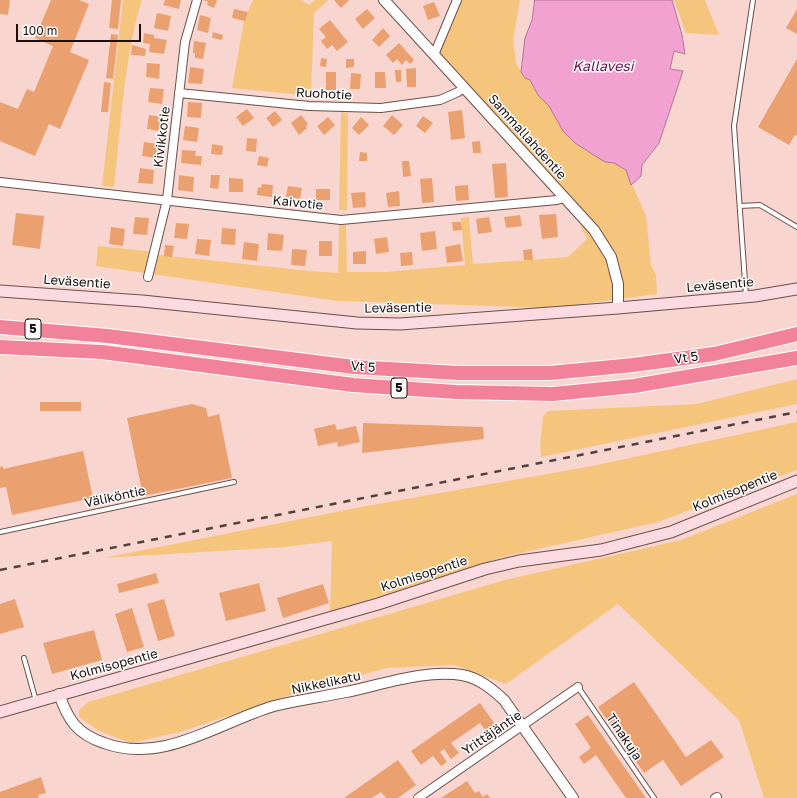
<!DOCTYPE html>
<meta charset="utf-8">
<style>
body{margin:0}
#map{position:relative;width:797px;height:798px;overflow:hidden;background:#f8d6cf;font-family:"Golos Text",sans-serif}
canvas{display:block}
.scale{position:absolute;left:16px;top:24px;width:125px;height:18px;box-sizing:border-box;border:2px solid #1b100e;border-top:0;padding-left:5px;font-size:12px;line-height:14px;white-space:nowrap;color:#1b100e;-webkit-text-stroke:3px #fff;paint-order:stroke}
</style>
<div id="map">
<canvas width="797" height="798"></canvas>
<div class="scale">100 m</div>
</div>
<script>
const context = document.querySelector('canvas').getContext('2d');
context.lineJoin = 'round';
function fill(path, color) { context.fillStyle = color; context.fill(path, 'evenodd'); }
function strokePath(path, color, width, dash) { context.strokeStyle = color; context.lineWidth = width; context.lineCap = dash ? 'butt' : 'round'; context.setLineDash(dash || []); context.stroke(path); }
function label(font, color, halo, rows, align = 'center') {
  context.font = font + ' "Golos Text",sans-serif'; context.lineWidth = 3; context.setLineDash([]); context.textBaseline = 'middle'; context.strokeStyle = halo; context.fillStyle = color; for (const [text, x, y, turn = 0] of rows) {
    context.save(); context.translate(x, y); context.rotate((+turn || 0) * Math.PI / 180); context.textAlign = isNaN(turn) ? turn : align; if (halo) context.strokeText(text, 0, 0); context.fillText(text, 0, 0); context.restore();
  }
}
fill(new Path2D(`
 M123,0h19c-18,56 -21,128 -28,187l-12,-1z
 M253,0h47l9,5 6,-5h14l-15,13 -3,83 -79,-8 12,-67z
 M461,0h59l-7,41 3,22 9,15 5,2 8,15 11,11 14,25 12,12 30,19 9,1 12,7 20,46 5,49 5,10 1,19 -104,14 -215,-7 -242,-35 2,-20 48,5 14,4 150,16 28,2 1,-48h7l1,47h39l79,-7 -4,-47 8,-1 4,47 95,-7 19,-18 -21,-45 -130,-141z
 M674,0h31l14,35 -33,-2z
 M341,112l7,1 -1,97h-8z
 M797,379v25l-256,53c-2,-16 1,-25 2,-41l5,-5 149,-7z
 M797,422v48l-139,52 -155,35 -173,55 2,-71 -47,6 -182,11 258,-51 231,-41z
 M797,494v304h-33l-25,-78 -121,-116 -112,80 -52,-19 -67,3 -88,24 -119,40 -49,11 -32,-12 -20,-14v-7l9,-8 417,-122 176,-40z`), '#f6c57d');
const water = new Path2D(`
 M535,0h137l10,35 3,19 -11,-3 -4,18 13,2 -24,72 -17,22 -1,11 -10,9 -5,-15 -12,-7 -9,-1 -30,-19 -12,-12 -14,-25 -11,-11 -8,-15 -5,-2 -4,-6 4,-34 7,-18z`);
fill(water, '#f2a2d0');
strokePath(water, '#b27696', 1);
fill(new Path2D(`
 M0,0h10l-2,15 -8,-1z
 M51,0h28l10,4 -19,48 19,8 -29,69 -11,-5 -14,32 -35,-15v-39l18,7 9,-20 7,3 19,-46 -18,-8z
 M112,0h9l-3,29 -9,-1z
 M165,0h16l-2,9 -16,-4z
 M203,0h14l-3,8 -7,-3 1,-3z
 M334,0h15l-8,8z
 M434,2l6,14 -12,4 -5,-14z
 M234,9l14,3 -3,9 -13,-3z
 M367,9l8,9 -12,11 -8,-10z
 M797,9v25l-11,-6z
 M157,13l14,3 -3,15 -14,-3z
 M200,15l11,3 -3,15 -11,-3z
 M330,20l18,22 -11,9 -5,-6 -5,4 -6,-8 5,-4 -7,-8z
 M383,28l7,8 -11,11 -7,-7z
 M213,32l10,3 -1,5 -10,-2z
 M144,33l10,2v3l13,2 -3,14 -15,-2 1,-8 -7,-1z
 M111,34l7,1 -5,44 -7,-1z
 M194,41l12,2 -3,16 -8,-1v-5h-2z
 M399,43l15,17 -4,4 -4,-4 -4,5 -5,-6 -4,4 -7,-8z
 M132,45l14,4 -1,7 -14,-1z
 M321,58l6,1 -1,8 -6,-1z
 M346,59h8v8l-8,1z
 M797,59v77l-2,-1 -6,10 -31,-18z
 M147,63l13,1 -1,15 -13,-2z
 M190,67l14,2 -2,15 -14,-1z
 M416,68v19h-9l-1,-18z
 M395,70h6v12h-5z
 M326,72h10v18h-10z
 M375,72h10l1,16h-11z
 M351,73l10,1 -1,15h-10z
 M104,82l7,1 -3,29h-7z
 M150,88l14,1 -2,15 -14,-2z
 M188,102l14,1 -1,15 -14,-1z
 M247,109l7,9 -11,8 -7,-9z
 M462,110l3,28 -14,2 -3,-28z
 M275,111l7,9 -9,7 -7,-9z
 M149,115l12,2 -2,14 -12,-2z
 M301,115l7,9 -2,2 1,2 -8,7 -8,-12z
 M392,115l11,10 -9,10 -11,-9z
 M423,116l10,7 -8,10 -9,-7z
 M328,117l7,8 -11,10 -7,-9z
 M361,117l8,8 -10,10 -7,-7z
 M185,126l14,2 -2,14 -14,-2z
 M247,138l10,1 -1,13 -10,-1z
 M480,141l1,12h-8l-1,-11z
 M144,142l14,2 -2,14 -14,-2z
 M212,144l11,2 -1,9 -11,-1z
 M182,150l14,1 -1,5h7l-1,9 -20,-2z
 M360,152l7,1v8h-8z
 M259,156l10,2 -2,9 -10,-2z
 M402,161h7l2,15 -8,1z
 M506,163l2,34 -13,1 -3,-34z
 M140,168l14,2 -1,14 -15,-1z
 M179,175l15,2 -1,15 -15,-2z
 M211,175h9l-2,14 -8,-1z
 M229,178l14,1v13h-14z
 M432,178l2,24 -12,1 -2,-24z
 M262,184l11,1 -1,12 -15,-2 1,-8 3,1z
 M468,185l1,15 -13,1 -1,-15z
 M288,186l14,2 -2,11 -14,-2z
 M316,189h14v11h-14z
 M399,191l1,15 -12,1 -2,-14z
 M365,192l1,15 -13,1 -2,-15z
 M16,213l28,3 -4,33 -28,-4z
 M556,214l2,23 -16,2 -3,-24z
 M520,215l2,11 -16,2 -2,-11z
 M135,217l14,1 -2,17 -14,-1z
 M489,217l3,15 -14,2 -2,-15z
 M452,222h9l1,8 -9,1z
 M176,223l13,1 -2,15 -13,-1z
 M111,227l14,2 -2,17 -14,-2z
 M222,228l14,1 -1,16 -14,-1z
 M435,231l2,18 -15,2 -2,-18z
 M268,233l16,2 -2,16 -15,-1z
 M387,237l2,15 -13,2 -2,-15z
 M197,239l14,1 -2,16 -14,-2z
 M319,241h13v15h-13z
 M244,242l15,2 -2,17 -15,-2z
 M460,244l3,17 -16,2 -2,-16z
 M165,245l9,1 -2,11 -8,-1z
 M292,249l15,1 -2,16 -14,-1z
 M532,249l1,11h-9l-1,-10z
 M366,251v13h-13v-12z
 M412,252l1,13 -12,1 -1,-13z
 M40,402h41v9h-41z
 M192,404l14,4 2,9 11,-3 13,64 -89,18 -16,-78z
 M363,423l120,4 1,12 -122,14z
 M335,424l2,6 19,-4 4,16 -22,5 -1,-5 -19,4 -4,-17z
 M83,451l10,47 -81,17 -6,-28 -6,1v-21l3,-1v3z
 M156,573l3,10 -40,10 -2,-9z
 M259,583l7,28 -40,10 -7,-28z
 M323,584l6,19 -46,15 -6,-20z
 M15,599l9,28 -24,7v-30z
 M164,599l11,37 -17,5 -11,-37z
 M132,608l12,39 -17,5 -12,-38z
 M94,630l8,30 -50,14 -9,-31z
 M634,682l52,75 25,-17 13,17 -43,29 -18,-26 -19,13 -46,-66z
 M480,703l17,24 -9,7 -8,-11 -29,20 8,10 -8,6 -7,-10 -4,3 7,10 -6,4 -8,-10 -12,9 -10,-14z
 M588,715l58,83h-20l-30,-43 -12,9 -5,-7 12,-9 -16,-24z
 M398,760l18,25 -18,13h-12l-5,-6 -9,6h-28z
 M41,777l5,16 -8,2 1,3h-39v-6z
 M467,781l8,12 4,-2 4,6 4,-3 3,4h-49z`), '#eba070');
const service = new Path2D(`
 M740,206l20,-1 37,22
 M746,296l-12,-170 19,-126
 M0,532l234,-50
 M24,658l12,43
 M578,687l76,111`);
const minor = new Path2D(`
 M434,55l23,-55
 M179,93l130,13 72,2 59,-8 18,-8 6,-4
 M0,182l341,38 216,-20 7,-2
 M148,277l19,-77 18,-158 12,-42
 M418,798l160,-111
 M715,798l2,-1`);
const tertiary = new Path2D(`
 M384,0l210,230 17,27 7,27v24
 M59,694c9,26 18,40 45,49 59,22 115,-21 170,-37 24,-6 48,-9 72,-14 35,-7 80,-23 116,-17 17,3 30,14 42,25l69,98`);
const secondary = new Path2D(`
 M0,291l142,10 215,22 43,1 218,-16 137,-12 42,-7
 M0,712l378,-108 107,-35 34,-8 82,-11 70,-18 126,-51`);
const motorway = new Path2D(`
 M0,327l108,9 246,31 105,6h91l83,-8 81,-11 83,-20
 M0,347l102,5 251,33 103,7 97,2 81,-8 163,-28`);
strokePath(service, '#6b4f4a', 6);
strokePath(minor, '#6b4f4a', 10);
strokePath(tertiary, '#6b4f4a', 12);
strokePath(secondary, '#6b4f4a', 13);
strokePath(motorway, '#fff', 16);
strokePath(service, '#fff', 4);
strokePath(minor, '#fff', 8);
strokePath(tertiary, '#fff', 10);
strokePath(secondary, '#fbdae1', 11);
strokePath(motorway, '#f2829a', 14);
strokePath(new Path2D(`
 M0,570l797,-158`), '#51403d', 2.5, [7, 7]);
for (const [x, y, w] of [
 [33,329,16],
 [399,388,16]
]) { const box = new Path2D(); box.roundRect(x - w / 2, y - 10, w, 20, 3); context.fillStyle = '#fff'; context.fill(box); strokePath(box, '#1b100e', 1); }
label('bold 12px', '#1b100e', null, [
 ["5",33,329],
 ["5",399,388]
]);
label('13px', '#1b100e', '#fff', [
 ["Ruohotie",324,94,3],
 ["Kivikkotie",162,137,-83],
 ["Sammallahdentie",527,137,48],
 ["Kaivotie",298,203,6],
 ["Leväsentie",77,282,4],
 ["Leväsentie",720,285,-5],
 ["Leväsentie",398,308,-1],
 ["Vt 5",686,358,-8],
 ["Vt 5",363,367,4],
 ["Kolmisopentie",735,491,-22],
 ["Väliköntie",115,497,-12],
 ["Kolmisopentie",424,574,-18],
 ["Kolmisopentie",114,665,-15],
 ["Nikkelikatu",326,683,-12],
 ["Yrittäjäntie",492,733,-34],
 ["Tinakuja",624,737,56]
]);
label('italic 14px', '#6a0e4e', '#fff', [
 ["Kallavesi",603,67]
]);
</script>
